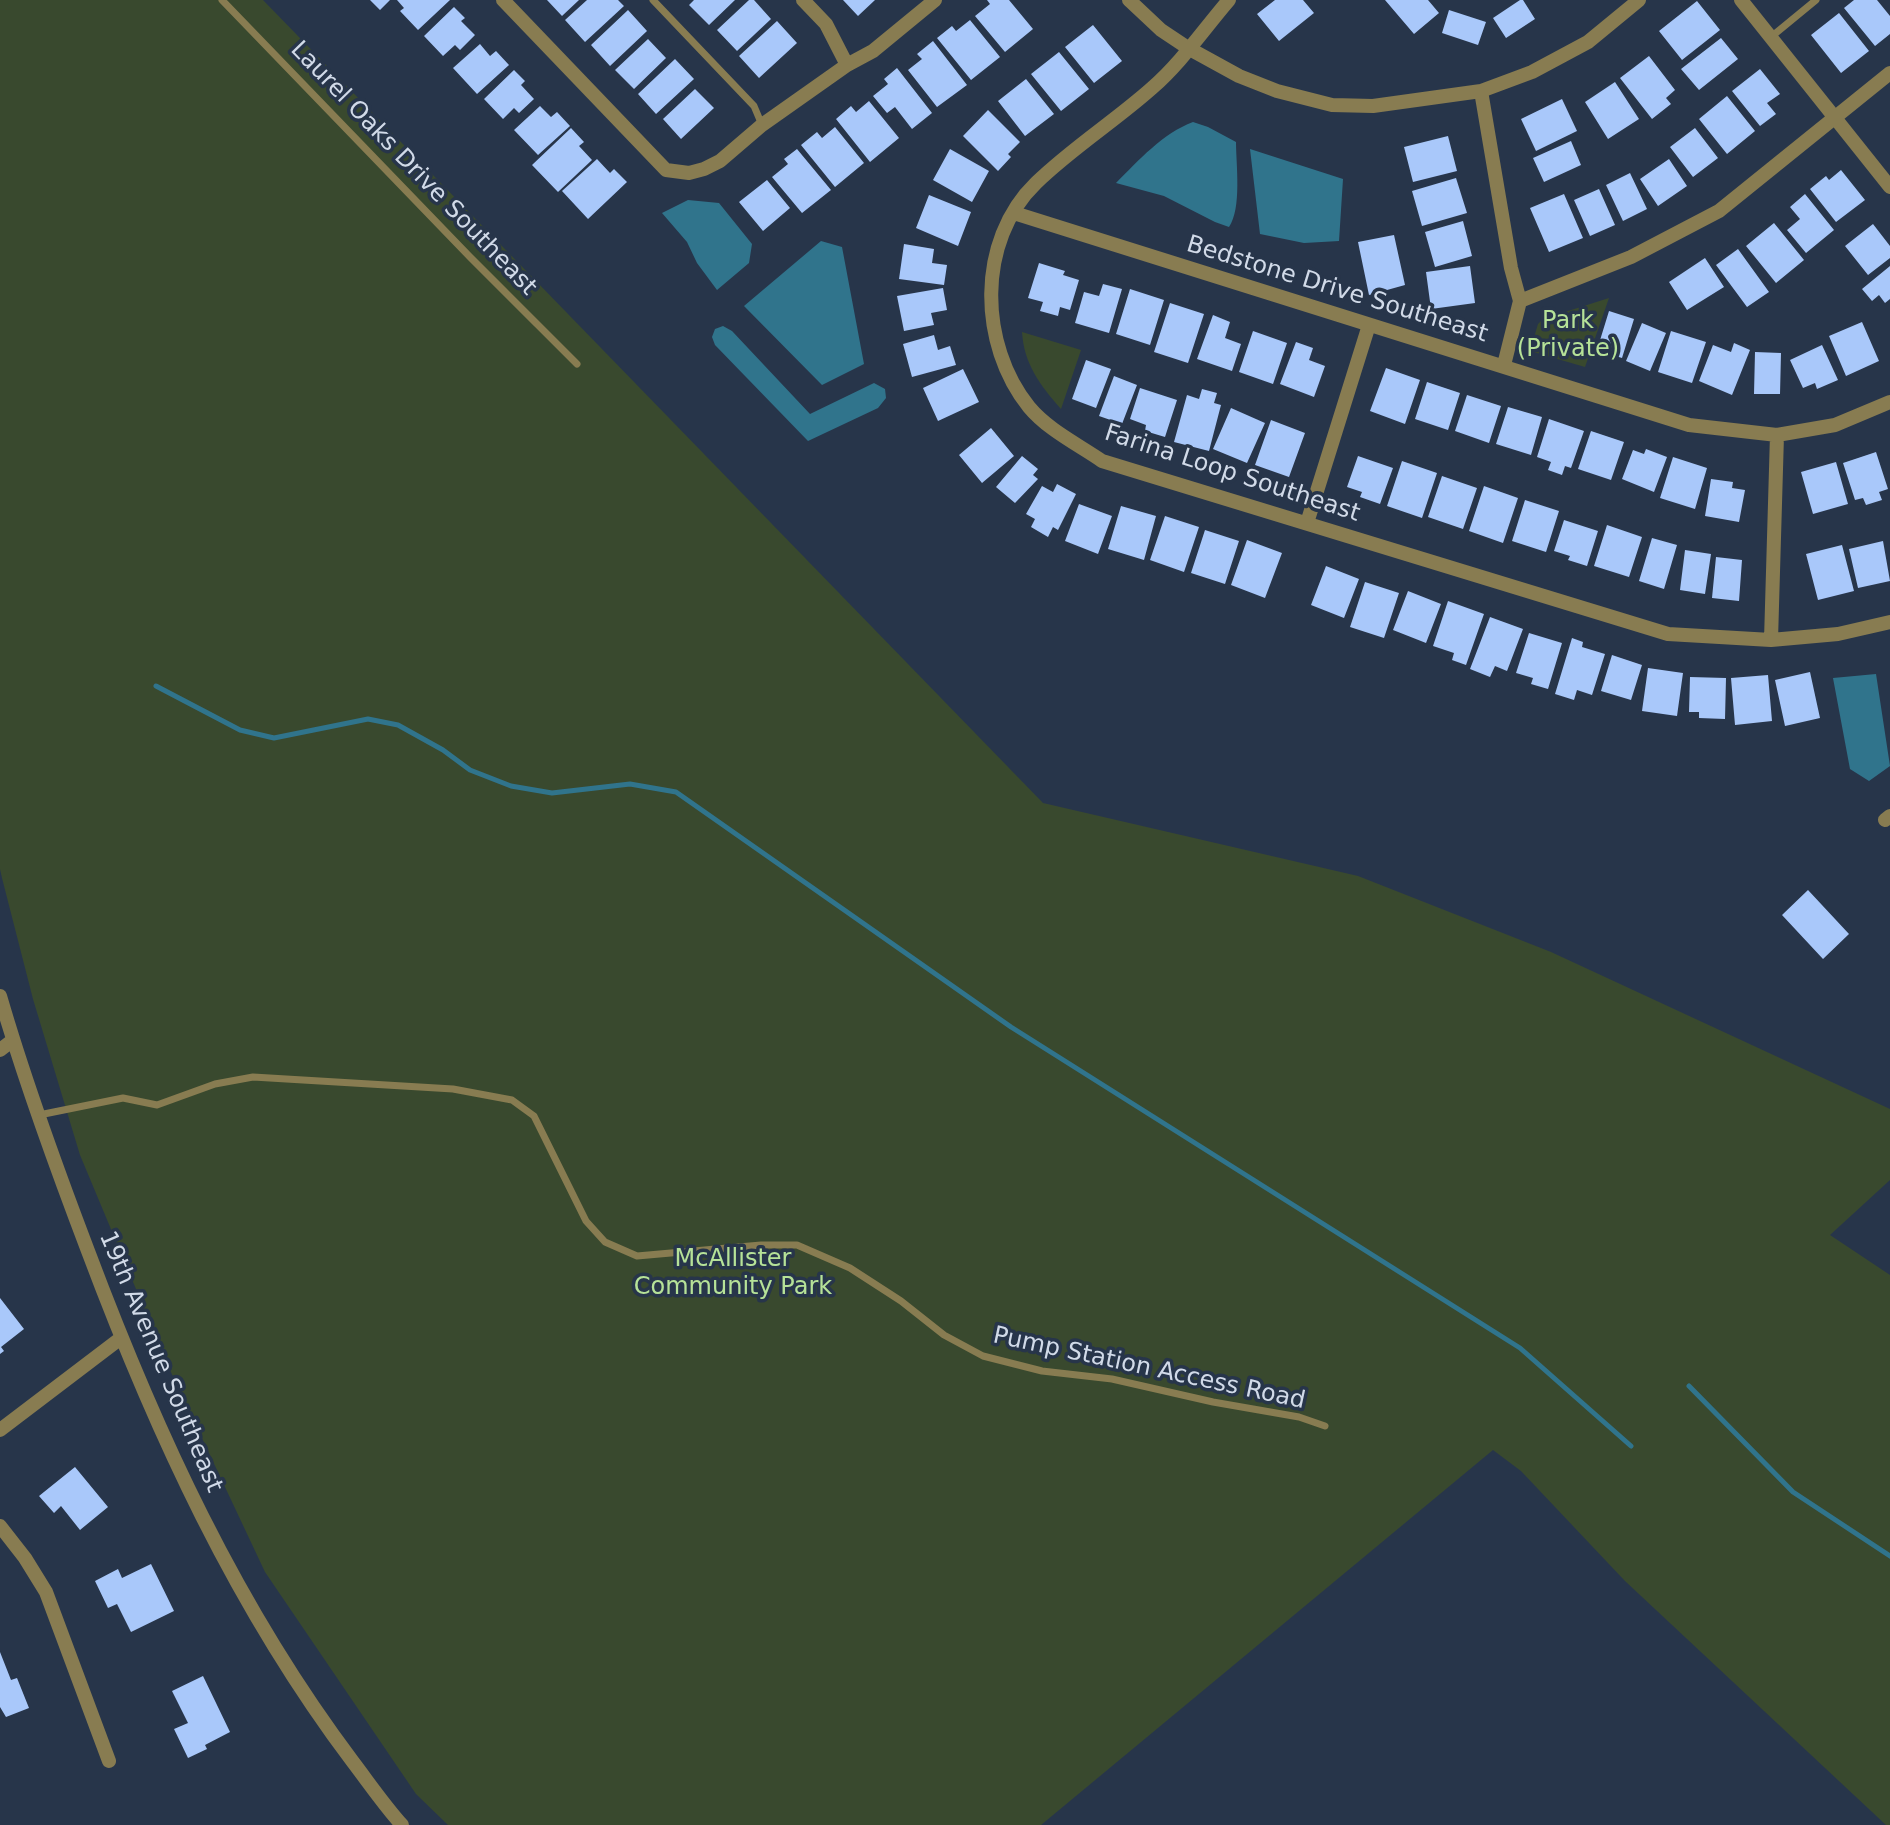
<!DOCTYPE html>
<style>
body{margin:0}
canvas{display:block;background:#27354a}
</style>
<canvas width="1890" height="1825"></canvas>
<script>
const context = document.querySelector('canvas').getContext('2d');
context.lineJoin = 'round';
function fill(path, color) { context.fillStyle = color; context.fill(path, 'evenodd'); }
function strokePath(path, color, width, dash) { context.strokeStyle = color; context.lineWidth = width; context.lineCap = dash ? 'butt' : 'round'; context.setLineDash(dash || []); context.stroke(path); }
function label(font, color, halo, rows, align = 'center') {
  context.font = font + ' "DejaVu Sans",sans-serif'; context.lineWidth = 7; context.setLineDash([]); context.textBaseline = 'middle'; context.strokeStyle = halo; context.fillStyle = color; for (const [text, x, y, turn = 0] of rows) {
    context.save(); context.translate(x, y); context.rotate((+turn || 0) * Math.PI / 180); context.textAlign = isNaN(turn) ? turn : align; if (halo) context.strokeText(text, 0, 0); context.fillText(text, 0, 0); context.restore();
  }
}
fill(new Path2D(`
 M0,0h263l780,803 315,73 193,76 339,157v71l-60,55 60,40v550h-4l-261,-244 -104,-110 -28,-21 -452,375h-593l-32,-31 -151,-222 -96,-204 -89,-213 -47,-156 -31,-121 -2,-9z
 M1609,298l-24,69 -55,-16 8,-27 5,-5z
 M1022,332l59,18 -20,59c-21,-24 -37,-45 -39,-77z`), '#39492e');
fill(new Path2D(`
 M1193,122l15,5 28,15c0,23 6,66 -7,85l-14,-5 -51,-26 -48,-13c22,-22 47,-50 77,-61z
 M1250,149l93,30 -4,62 -35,2 -44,-9z
 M688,200l31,3 33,41 -3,19 -32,27 -20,-27 -10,-21 -25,-29z
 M821,241l21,6 22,117 -42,21 -78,-79z
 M723,326l9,5 78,83 64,-31 11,6 1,9 -8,10 -70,33 -93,-96 -3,-8 3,-8z
 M1876,674l14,92 -21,15 -19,-12 -17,-91z`), '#30748c');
strokePath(new Path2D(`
 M156,686l84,44 34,8 94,-19 30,6 45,25 27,20 41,16 41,7 78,-9 46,8 335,235 509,321 111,98
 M1689,1386l104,106 97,64`), '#30748c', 5);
fill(new Path2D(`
 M370,0h20l-10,10z
 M397,0h53l-32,30 -18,-19 4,-3z
 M547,0h32l-17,16z
 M587,0h31l6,6 -39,36 -20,-22z
 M694,0h41l-26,25 -20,-20z
 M749,0h5l17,19 -34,32 -20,-21z
 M843,0h32l-17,16z
 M987,0h22l24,29 -28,23 -30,-36 15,-12z
 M1275,0h28l11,13 -35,28 -22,-27z
 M1385,0h43l11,13 -25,21z
 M1520,0h3l12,19 -29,19 -13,-20z
 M1854,0h23l13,16v18l-15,12 -31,-38z
 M1697,1l23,29 -38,30 -23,-29z
 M454,7l11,11 -4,3 14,14 -15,15 -5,-5 -12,11 -19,-20z
 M628,10l19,21 -37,35 -19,-21z
 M1449,10l37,12 -8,23 -36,-12z
 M1839,13l30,38 -28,22 -30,-38z
 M970,20l30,37 -29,23 -34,-42 15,-12 4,5z
 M777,21l20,22 -38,35 -20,-22z
 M1093,25l29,36 -28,22 -29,-36z
 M1721,38l17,21 -39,31 -18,-21z
 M648,39l18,19 -32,31 -19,-19z
 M933,41l34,44 -30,22 -29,-37 14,-11 -5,-5z
 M480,44l10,12 6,-5 13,14 -32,29 -24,-26z
 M1059,52l30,37 -28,22 -30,-37z
 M1649,56l26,34 -9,8 5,6 -19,15 -32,-41z
 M675,59l19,20 -38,35 -18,-20z
 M897,68l35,45 -20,16 -17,-22 -8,6 -14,-17 15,-12 -4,-5z
 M1760,69l20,25 -13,9 9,11 -16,12 -28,-35z
 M514,70l11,11 -4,4 13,14 -15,14 -5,-5 -11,11 -19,-20z
 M1026,79l28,35 -29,22 -27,-35z
 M1615,82l24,37 -31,20 -23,-37z
 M695,89l19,19 -33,31 -18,-20z
 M1727,96l28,35 -28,23 -28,-35z
 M1562,99l15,32 -41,20 -15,-32z
 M869,101l30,37 -29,24 -34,-43 15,-13 5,6z
 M540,106l11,11 6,-5 13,14 -32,29 -24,-25z
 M988,110l32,32 -12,12 3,3 -13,14 -35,-35z
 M835,127l29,36 -29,24 -34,-42 16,-13 5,6z
 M571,128l13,14 -5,4 13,14 -34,32 -26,-27z
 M1695,128l23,30 -25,19 -23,-30z
 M1448,136l9,35 -44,11 -9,-35z
 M1571,141l10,24 -37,17 -11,-24z
 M797,149l34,41 -29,23 -30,-36 16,-13 -4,-5z
 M950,149l39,22 -17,31 -39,-22z
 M597,159l13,14 4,-4 13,13 -39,37 -26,-28z
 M1669,159l18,27 -29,20 -18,-27z
 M1841,170l24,30 -29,22 -26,-33 16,-13 3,4z
 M1630,173l17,36 -24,12 -17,-36z
 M1456,178l11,35 -45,13 -10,-35z
 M767,180l23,28 -27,23 -24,-29z
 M1599,189l16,36 -25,11 -16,-36z
 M1564,194l19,44 -34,14 -19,-44z
 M1805,194l29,36 -28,23 -19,-23 13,-11 -10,-12z
 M929,195l42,17 -13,34 -42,-18z
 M1463,221l9,35 -37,11 -10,-35z
 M1774,223l30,37 -28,23 -30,-37z
 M1873,224l17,22v12l-22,17 -23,-29z
 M1394,235l11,50 -36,10 -11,-53z
 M904,244l30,5 -2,14 15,2 -3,20 -45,-6z
 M1738,249l31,43 -22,15 -31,-42z
 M1705,258l19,29 -37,23 -18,-28z
 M1039,263l26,8 -2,4 16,5 -9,30 -10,-3 -2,9 -18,-5 3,-9 -15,-4z
 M1470,266l5,37 -44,6 -5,-37z
 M1890,266v33l-5,4 -6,-8 -7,6 -10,-12z
 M1103,284l19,5 -13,44 -34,-10 9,-31 15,4z
 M943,288l4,22 -16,3 3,12 -30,6 -7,-35z
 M1130,289l34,11 -14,45 -34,-11z
 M1170,303l34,11 -16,49 -34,-11z
 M1609,311l25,8 -12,39 -25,-8z
 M1213,315l17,7 -5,16 16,6 -9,27 -35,-12z
 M1862,322l17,39 -33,15 -17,-40z
 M1642,323l24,10 -16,38 -24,-10z
 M1253,331l34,12 -14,41 -34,-12z
 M1671,331l35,11 -14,41 -34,-11z
 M934,335l4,15 12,-4 6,19 -44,12 -9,-33z
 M1296,342l17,6 -4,12 16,6 -11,31 -34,-13z
 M1734,343l16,7 -18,45 -33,-14 14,-36 18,7z
 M1822,345l16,35 -21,9 -2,-6 -12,5 -13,-28z
 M1755,352l26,1 -1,41h-26z
 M1086,360l25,9 -15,39 -24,-9z
 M1386,368l34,12 -15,44 -35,-13z
 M963,369l16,33 -41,19 -15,-33z
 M1114,376l23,9 -15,39 -23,-8z
 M1427,382l33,11 -12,37 -33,-11z
 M1140,388l37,12 -12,37 -20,-6 1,-6 -16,-6z
 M1202,389l15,4 -3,10 7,2 -12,46 -35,-9 13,-47 12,4z
 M1467,395l34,11 -12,37 -34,-12z
 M1508,407l34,10 -11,38 -35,-11z
 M1231,408l34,15 -18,40 -34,-14z
 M1549,419l35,12 -13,37 -6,-2 -3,9 -14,-5 3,-8 -14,-5z
 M1271,420l34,13 -16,44 -34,-12z
 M991,428l23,28 -32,27 -23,-28z
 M1591,431l33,11 -13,38 -33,-11z
 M1646,449l21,8 -13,35 -32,-13 11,-29 11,4z
 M1876,452l12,37 -9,3 3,8 -16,5 -3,-7 -8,2 -12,-37z
 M1022,456l16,13 -5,6 5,4 -23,24 -19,-16z
 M1358,456l35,12 -13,36 -20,-7 2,-5 -15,-5z
 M1673,457l34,11 -12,41 -35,-11z
 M1402,461l35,12 -15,45 -35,-12z
 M1836,462l12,42 -35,10 -12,-42z
 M1442,476l35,12 -14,41 -35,-12z
 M1711,479l22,3 -1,6 13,2 -6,32 -34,-6z
 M1057,484l19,10 -18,36 -5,-3 -5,10 -17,-10 4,-8 -9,-5 16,-28 11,6z
 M1484,486l34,12 -15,45 -34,-12z
 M1525,500l34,11 -13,41 -34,-11z
 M1079,504l33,12 -14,38 -33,-13z
 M1121,506l35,10 -12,44 -36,-11z
 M1165,516l34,11 -15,45 -34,-12z
 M1564,520l34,11 -11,35 -19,-6 2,-4 -16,-5z
 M1607,525l35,12 -13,40 -35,-11z
 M1205,530l34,11 -14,43 -34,-11z
 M1652,538l25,7 -13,44 -25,-8z
 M1247,540l35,13 -17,45 -34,-13z
 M1883,541l7,40 -32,7 -9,-39z
 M1842,545l12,46 -36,9 -12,-46z
 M1685,550l26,4 -6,40 -25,-4z
 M1716,557l26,3 -3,41 -27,-3z
 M1326,566l33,13 -15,39 -33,-13z
 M1365,582l34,11 -15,45 -34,-11z
 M1408,591l33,13 -15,39 -33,-13z
 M1448,601l36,13 -18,51 -14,-5 2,-7 -21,-7z
 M1490,617l33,12 -16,42 -12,-5 -5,11 -20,-8z
 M1529,633l33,10 -14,46 -17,-5 2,-6 -17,-5z
 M1572,638l11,4 -1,5 23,7 -13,41 -15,-5 -3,10 -19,-6z
 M1612,655l30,10 -11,35 -30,-9z
 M1648,668l35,5 -6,43 -35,-5z
 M1810,672l10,46 -35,8 -10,-46z
 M1768,675l4,46 -37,4 -4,-47z
 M1690,677l36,1 -1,41 -26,-1v-6h-10z
 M1808,890l41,44 -26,25 -41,-44z
 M0,1298l24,31 -23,18 3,4 -4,3z
 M75,1467l33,40 -28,23 -19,-24 -7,7 -15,-17z
 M151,1564l23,47 -43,21 -14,-28 -9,4 -13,-27 23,-12 4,9z
 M0,1652l11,28 6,-2 12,30 -23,9 -6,-10z
 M203,1676l27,56 -25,13 2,4 -19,9 -14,-29 14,-6 -16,-32z`), '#a9c8fa');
strokePath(new Path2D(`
 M222,0l248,257 107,107
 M653,0l101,106 8,19
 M1771,37l45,-37
 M39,1115l84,-17 34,7 58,-21 38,-7 200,12 59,11 22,16 52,105 19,21 32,14 124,-11h36l53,23 51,33 43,34 39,21 59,15 70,8 101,23 86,15 26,9`), '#887c51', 7);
strokePath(new Path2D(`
 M503,0l163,170 23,3 15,-4 16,-8 42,-36 85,-60 26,-14 62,-51
 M803,0l23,24 21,41
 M1129,0l32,30 27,18 51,28 38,15 55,14 41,1 108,-15 51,-19 56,-30 51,-42
 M1229,0c-25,29 -48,63 -77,88 -37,33 -80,60 -116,95 -60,58 -57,162 -7,224 19,23 50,38 73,54l566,173 103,6 67,-6 52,-12
 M1741,0l149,187
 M1481,91l30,177 9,33 -16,64
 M1014,213l675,212 88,10 58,-10 55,-23
 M1520,301l111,-44 88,-46 171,-138
 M1307,523l62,-198
 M1771,640l6,-205
 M1885,820l5,-4
 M0,996c25,86 56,171 88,255 68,181 148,356 265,511 16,21 31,43 49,63
 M0,1050l13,-10
 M0,1430l121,-92
 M0,1526l25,32 21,34 63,169`), '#887c51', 14);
label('24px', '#d1dae8', '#27354a', [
 ["Laurel Oaks Drive Southeast",413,169,46],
 ["Bedstone Drive Southeast",1337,290,17],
 ["Farina Loop Southeast",1232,474,18],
 ["19th Avenue Southeast",160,1362,67],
 ["Pump Station Access Road",1149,1369,12]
]);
label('24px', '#b6e298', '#27354a', [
 ["Park",1568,322],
 ["(Private)",1568,350],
 ["McAllister",733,1260],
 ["Community Park",733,1288]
]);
</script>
